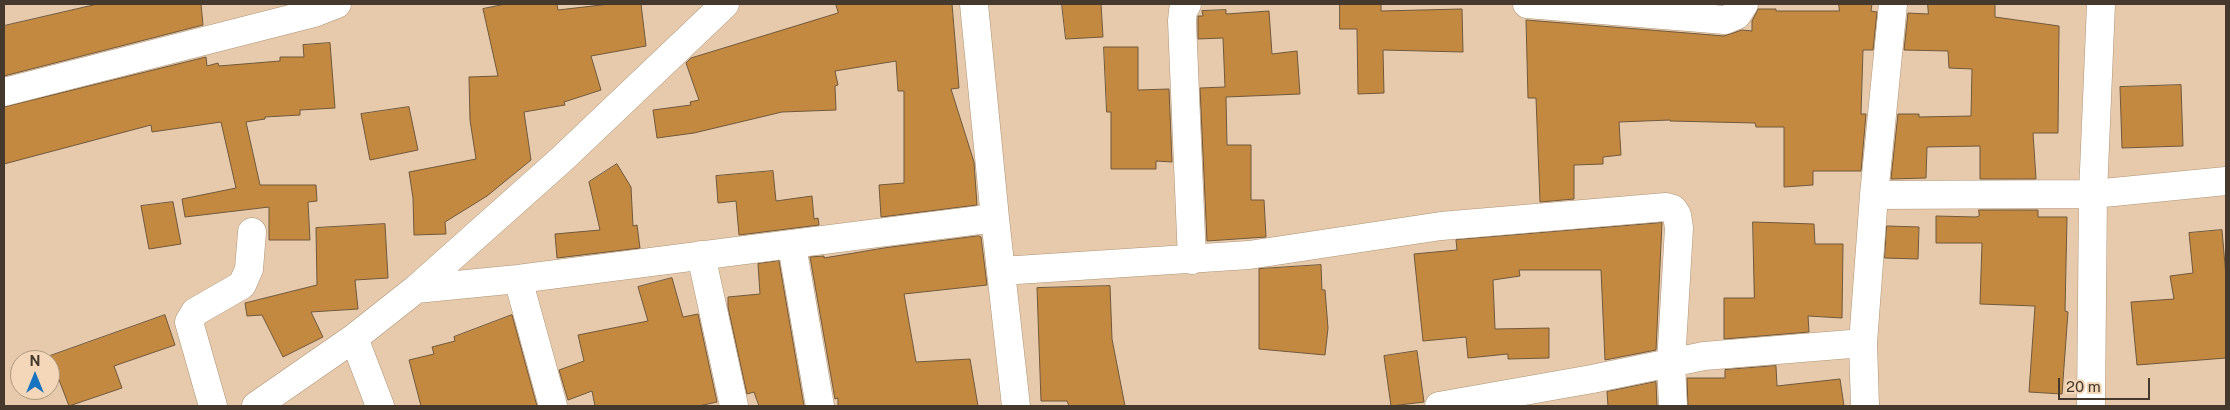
<!DOCTYPE html>
<style>
body{margin:0}
#map{position:relative;width:2230px;height:410px;overflow:hidden;background:#e6caab;font-family:"Public Sans",sans-serif}
canvas{display:block}
.frame{position:absolute;inset:0;border:5px solid #44392c;pointer-events:none}
.north{position:absolute;left:10px;top:350px;width:50px;height:50px;box-sizing:border-box;background:#f3d7b8;border:1px solid #ad9880;border-radius:50%;rotate:0deg;font-size:14px;font-weight:700;line-height:20px;text-align:center;color:#44392c}
.north::after{content:'';display:block;margin:auto;width:18px;height:22px;background:#1874c1;clip-path:polygon(50% 0,100% 100%,50% 72%,0 100%)}
.scale{position:absolute;left:2058px;top:378px;width:92px;height:22px;box-sizing:border-box;border:2px solid #44392c;border-top:0;padding-left:6px;font-size:15px;line-height:18px;white-space:nowrap;color:#44392c;-webkit-text-stroke:4px #f3d7b8;paint-order:stroke}
</style>
<div id="map">
<canvas width="2230" height="410"></canvas>
<div class="frame"></div>
<div class="north">N</div>
<div class="scale">20 m</div>
</div>
<script>
const context = document.querySelector('canvas').getContext('2d');
context.lineJoin = 'round';
function fill(path, color) { context.fillStyle = color; context.fill(path, 'evenodd'); }
function strokePath(path, color, width, dash) { context.strokeStyle = color; context.lineWidth = width; context.lineCap = dash ? 'butt' : 'round'; context.setLineDash(dash || []); context.stroke(path); }
const building = new Path2D(`
 M98,4h103l2,21 -199,51v-50z
 M506,4h51l1,6 52,-6h31l5,42 -55,10 10,34 -37,12 1,3 -41,7 7,48 -44,36 -42,26 1,12 -32,1 -1,-37 -4,-26 67,-13 -6,-39 -1,-43 29,-1 -15,-67z
 M836,4h116l7,84 -8,1 23,73 3,43 -96,12 -2,-32 25,-2v-92h-6l-2,-30 -61,10 3,14 -3,1 1,24 -54,2 -88,21 -37,5 -4,-28 38,-5 -1,-3 9,-2 -13,-37 5,-5 147,-45z
 M1062,4h39l2,33 -37,2z
 M1340,4h41v7l81,-2 1,43 -80,-2 1,43 -26,1 -1,-65h-17z
 M1839,4h33l-1,7 6,1 -4,38h-10l-2,64h5l-5,57h-48v14l-29,2v-60h-28l-1,-4 -85,-2v-1l-51,2 2,33 -18,2v7l-29,1v34l-34,3 -4,-104h-8l-2,-78 198,16 18,-6 10,1v-10l6,-12h18v2h63z
 M1928,4h67v13l64,9 -1,107h-25l3,46h-56v-33l-53,1 -1,31 -35,1 7,-65h21v3l52,-1 1,-47 -23,-1 -1,-17 -44,-1 4,-37 20,1z
 M1226,10v4l43,-3 3,43 25,-3 3,43 -74,3 1,48h24v55h13l2,37 -59,4 -7,-153 25,-1 -2,-49 -25,1v-23h5l-1,-5z
 M330,43l5,65 -35,2v5l-35,2v2l-19,3 14,63h56l1,16 -9,1 2,38h-41v-33l-84,10 -3,-18 54,-11 -15,-66 -69,10 -1,-7 -147,39v-57l202,-50 1,9 11,-3 1,3 61,-5v-4h24l-1,-12z
 M1104,47h34v43l31,-1 3,73 -16,-1v8h-45v-57h-4z
 M2181,85l2,61 -61,2 -2,-61z
 M409,107l9,43 -48,10 -9,-46z
 M617,164l14,23 2,39 4,-1 3,23 -83,10 -2,-24 45,-4 -11,-48z
 M773,171l3,30 36,-5 2,23 4,-1 1,7 -80,10 -3,-34 -18,2 -2,-27z
 M173,202l8,42 -32,5 -8,-43z
 M1979,210h59v7h29l-2,94 3,1 -6,82 -33,-2 6,-86 -55,-2 2,-61h-46v-27l40,1 3,-1z
 M1753,222l61,2 1,20h28l-1,74 -34,-2 1,16 -85,7v-41h30z
 M1662,223l-6,127 -51,10 -4,-90h-82l1,6 -27,4 2,49 54,-1v30l-41,1v-5l-40,4 -2,-21 -43,4 -9,-87 43,-4 -1,-10z
 M385,224l3,54 -33,2 3,29 -47,3 12,25 -40,20 -21,-42 -15,1 -2,-13 72,-18 -1,-57z
 M1887,226l32,1 -1,32 -33,-1z
 M2222,230l4,46v82l-89,7 -6,-63 43,-3 -4,-23 23,-3 -4,-40z
 M979,236l2,1 6,48 -83,9 12,68 54,-3 8,47h-140v-8l-3,1 -25,-142 14,-1v2l60,-10z
 M779,261l25,145h-45l-5,-14 -7,2 -19,-87v-10l32,-3 -2,-30z
 M1321,265l1,25h3l3,38 -3,27 -66,-6v-80z
 M672,278l11,39 15,-3 19,88 -18,4h-104l-3,-15 -24,9 -9,-30 25,-9 -6,-26 70,-14 -10,-34z
 M1110,286l2,53 13,67h-56l-2,-5h-26l-4,-113z
 M165,315l10,30 -61,21 8,22 -53,18 -19,-50z
 M512,315l25,91h-116l-12,-46 25,-6 -2,-7 23,-6 -1,-4z
 M1417,351l7,51 -33,4 -7,-50z
 M1776,366l1,20 63,-7 4,27h-156l-1,-28h38v-8z
 M1656,382l1,24h-49l-1,-14z`);
fill(building, '#c48940');
strokePath(building, '#70583c', 1);
const minor = new Path2D(`
 M974,4l21,214 21,188
 M1187,4l-4,7 -1,10 10,239
 M1527,4l198,16 12,-5 7,-11
 M4,92l310,-79 23,-9
 M1874,195l219,-1 133,-13
 M792,246l28,160
 M701,255l33,151
 M1001,271l248,-16 192,-29 225,-19 7,2 4,6 2,13 -8,135 2,43
 M518,279l35,127
 M416,289l102,-10 477,-61
 M354,338l26,68
 M213,406l-24,-84 6,-10 47,-27 7,-16 3,-37
 M256,406l98,-68 62,-49 146,-130 163,-155
 M1439,406l153,-27 112,-23 159,-13
 M1865,406l-2,-63 11,-148 19,-191
 M2091,406l2,-212 8,-190`);
strokePath(minor, '#ae9376', 29);
strokePath(minor, '#fff', 28);
</script>
